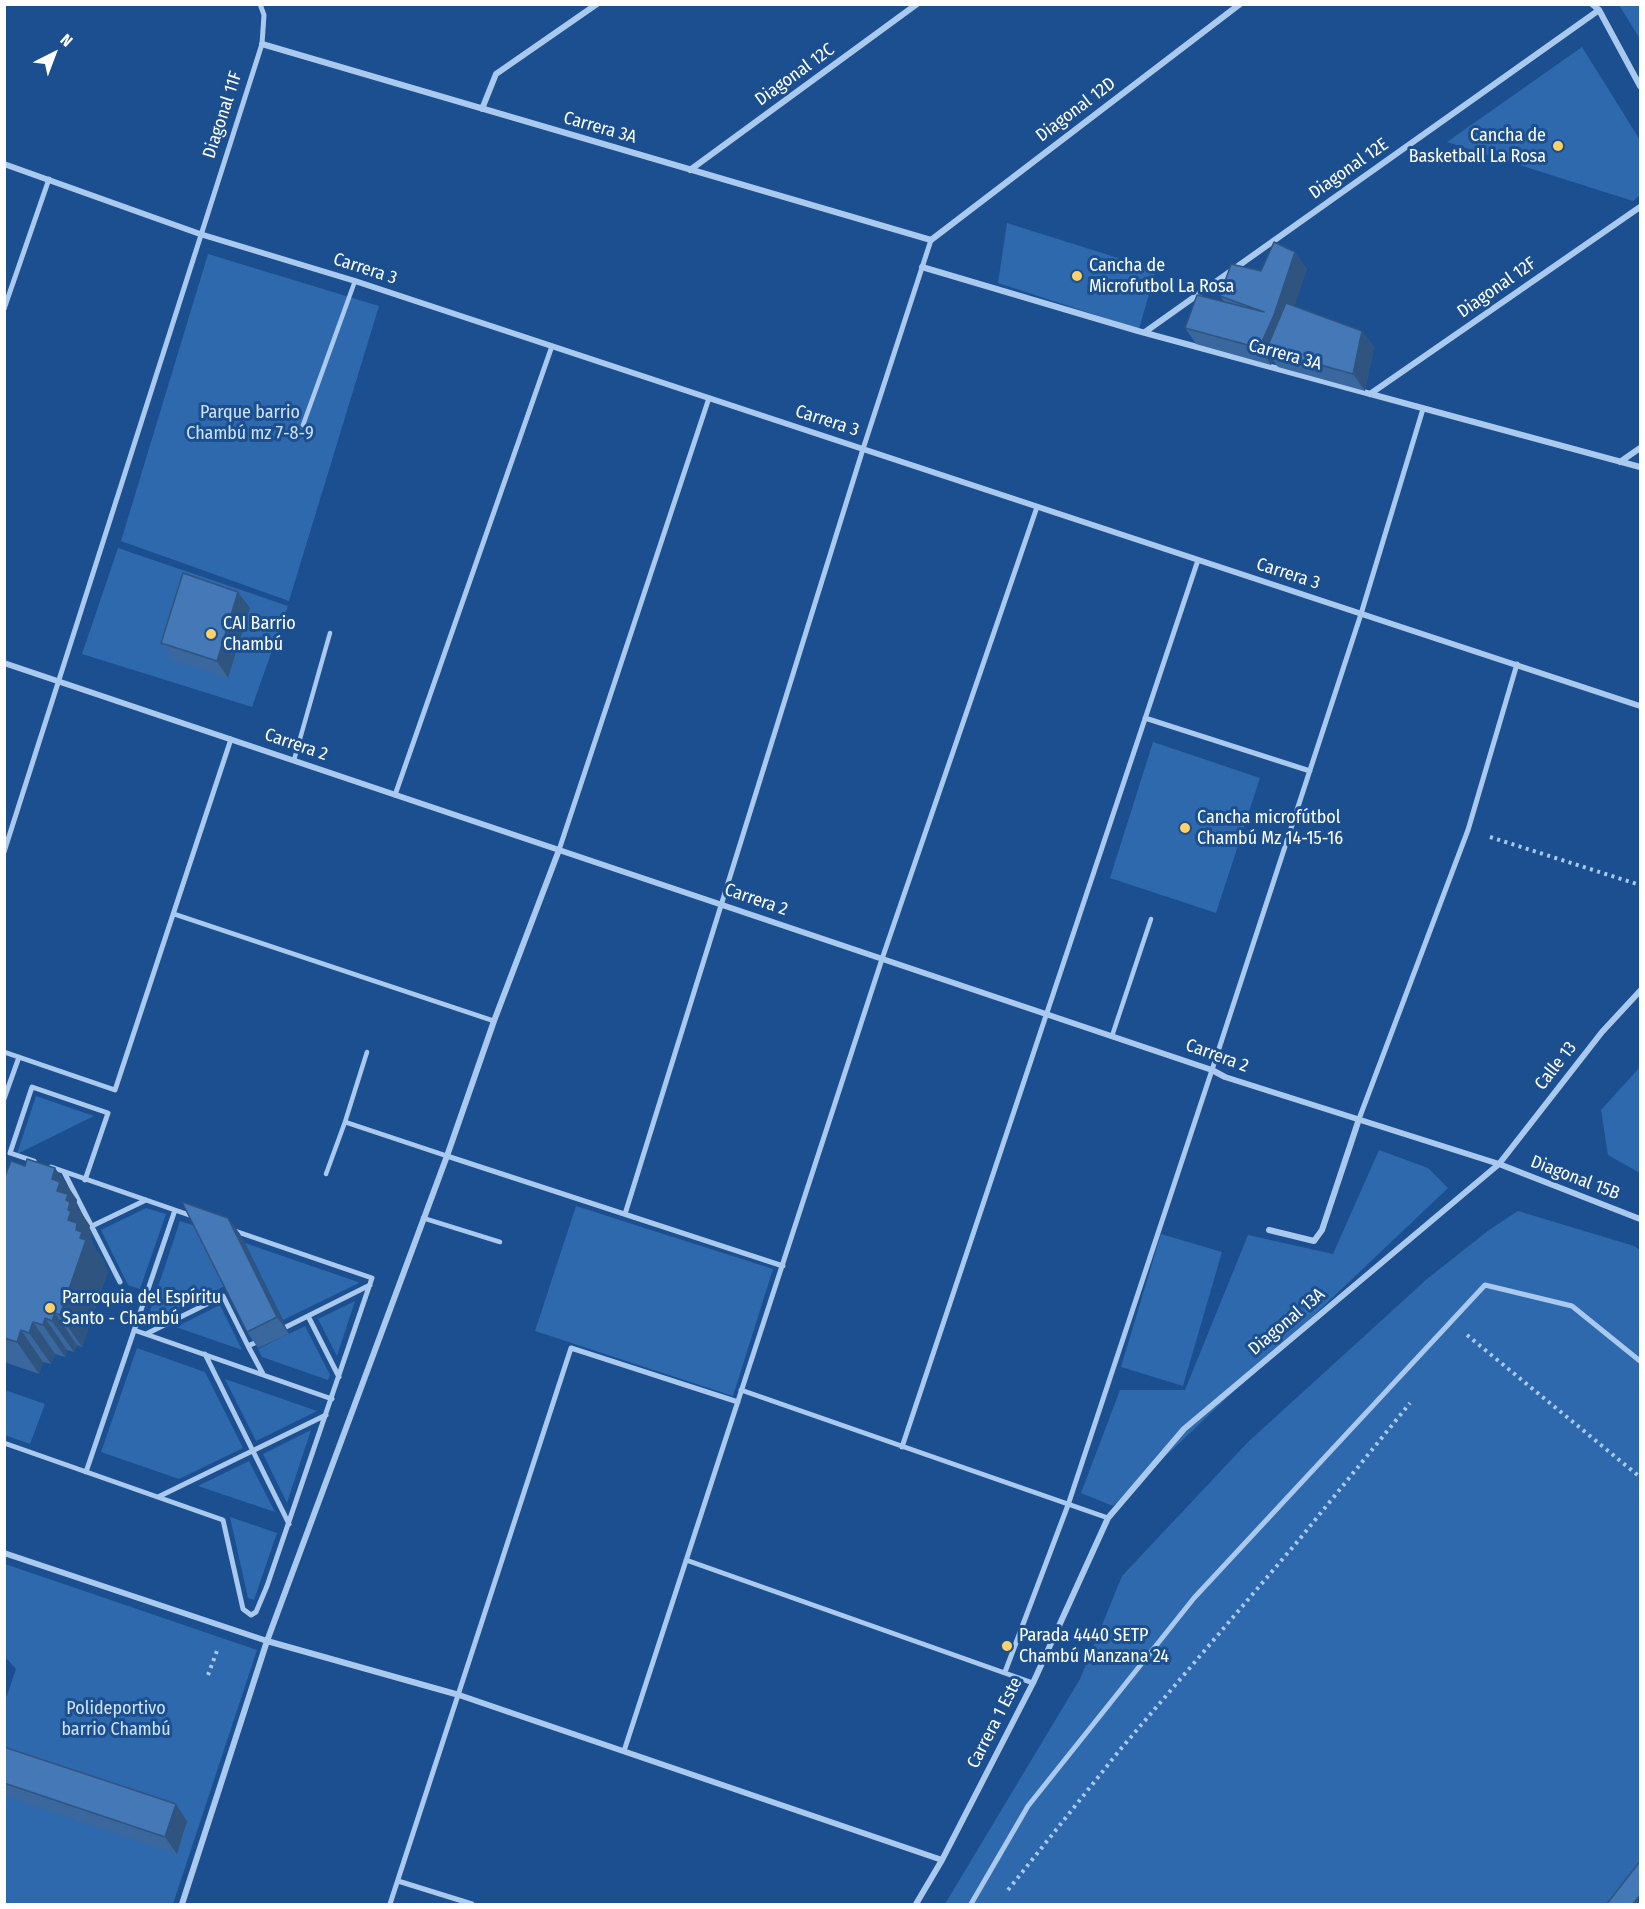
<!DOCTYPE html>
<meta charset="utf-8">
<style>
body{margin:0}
#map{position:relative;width:1645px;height:1909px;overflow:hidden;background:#1b4f8f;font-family:"Fira Sans Condensed",sans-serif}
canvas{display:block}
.frame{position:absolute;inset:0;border:6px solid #fff;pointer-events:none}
.north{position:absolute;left:24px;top:24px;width:60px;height:60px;-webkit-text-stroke:4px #1b4f8f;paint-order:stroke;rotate:42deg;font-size:16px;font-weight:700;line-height:24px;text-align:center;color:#fff}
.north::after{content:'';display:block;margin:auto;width:21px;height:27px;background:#fff;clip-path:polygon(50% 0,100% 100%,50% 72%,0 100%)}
</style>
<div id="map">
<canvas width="1645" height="1909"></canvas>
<div class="frame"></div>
<div class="north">N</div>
</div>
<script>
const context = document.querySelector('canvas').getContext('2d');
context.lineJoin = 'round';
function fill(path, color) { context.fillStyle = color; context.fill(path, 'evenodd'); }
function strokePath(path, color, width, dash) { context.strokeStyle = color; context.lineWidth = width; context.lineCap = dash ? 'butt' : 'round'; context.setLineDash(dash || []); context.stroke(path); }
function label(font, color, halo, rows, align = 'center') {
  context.font = font + ' "Fira Sans Condensed",sans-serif'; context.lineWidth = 6; context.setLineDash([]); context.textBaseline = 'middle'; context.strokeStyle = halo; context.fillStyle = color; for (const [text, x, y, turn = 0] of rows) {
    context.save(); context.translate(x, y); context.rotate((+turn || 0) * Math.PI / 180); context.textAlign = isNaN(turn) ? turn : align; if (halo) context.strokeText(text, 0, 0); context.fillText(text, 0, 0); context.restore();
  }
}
fill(new Path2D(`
 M1619,5h21v34z
 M1582,47l58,93v55l-7,6 -186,-59z
 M1007,223l149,47 -17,59 -141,-46z
 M208,254l171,52 -90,295 -168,-60z
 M118,548l170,58 -36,101 -170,-53z
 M1153,742l107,36 -44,135 -106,-35z
 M1640,1067v106l-32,-18 -7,-45z
 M36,1096l58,20 -77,38z
 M1379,1150l49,18 20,20 -335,318 -32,-13 39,-103h65l63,-155 85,19z
 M576,1206l197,63 -40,127 -198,-65z
 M146,1208l20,6 -26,75 -12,-4 -27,-55z
 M1518,1211l116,35 6,4v654h-695l135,-225 42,-103 126,-134 179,-163 62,-49z
 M180,1221l18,6 29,58 -71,35 -8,-3z
 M1161,1234l61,18 -39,134 -62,-19z
 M245,1243l113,39 1,1 -76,37z
 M355,1301l-18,55 -19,-37z
 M220,1305l22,45 -66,-23z
 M305,1326l25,49 -2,5 -66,-23 -4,-8z
 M137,1348l68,24 38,76 -64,31 -78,-27z
 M225,1379l92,32 -61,30z
 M5,1390l40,14 -15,40 -25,-9z
 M311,1430l-24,73 -24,-49z
 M249,1461l26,51 -77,-26z
 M230,1517l47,16 -23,67 -6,-2z
 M5,1564l252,86 -84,254h-168l-1,-200 12,-35 -11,-12z`), '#2e69ad');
strokePath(new Path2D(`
 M1490,837l150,48
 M1467,1335l173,142
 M208,1675l10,-27
 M1008,1890l111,-139 179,-210 112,-138`), '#a9c9ee', 4, [3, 4.5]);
strokePath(new Path2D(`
 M303,425l52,-144
 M294,760l36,-127
 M1112,1036l39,-117
 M345,1122l102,34
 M326,1174l19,-52 22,-70
 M423,1218l77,24`), '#a9c9ee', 4.5);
strokePath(new Path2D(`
 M4,309l45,-130
 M1145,718l165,53
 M395,795l157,-449
 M559,850l150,-452
 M4,852l258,-808 2,-29 -4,-11
 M174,914l320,107
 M4,1052l111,38 116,-351
 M4,1099l15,-42
 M1359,1119l109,-289 49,-166
 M447,1156l336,110
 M34,1161l-24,-8 22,-66 76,26 -23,67
 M51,1167l144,50
 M64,1172l56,110
 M625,1214l238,-765 68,-209
 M92,1226l54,-26
 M308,1316l31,61
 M134,1330l198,69
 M280,1330l90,-45
 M146,1334l77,-38 25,50
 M261,1340l-13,6 15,28
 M205,1354l84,170
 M741,1390l367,128
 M4,1443l219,77 20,89 8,6 5,-3 11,-26 105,-308 -140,-48
 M902,1447l296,-887
 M86,1472l89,-262
 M158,1497l168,-82
 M686,1560l347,123
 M1005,1672l63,-167 144,-435 149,-456 62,-205
 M624,1751l258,-792 155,-452
 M398,1881l74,23
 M390,1904l181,-556 167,54
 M971,1904l57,-98 166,-208 291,-313 87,21 68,55`), '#a9c9ee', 5);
strokePath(new Path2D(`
 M1592,4l7,6 41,76
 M262,44l669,196 309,-236
 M482,109l14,-35 101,-70
 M4,164l196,70 155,47 1285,425
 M690,170l227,-166
 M922,267l216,64 502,136
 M1145,332l454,-322
 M1370,394l270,-187
 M1620,462l20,-14
 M4,663l1208,407 13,7 274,87 141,55
 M1269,1230l45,11 8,-11 37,-111
 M4,1553l263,88 192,54 483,165
 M182,1904l85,-263 180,-485 47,-135 65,-171
 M916,1904l26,-44 91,-177 75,-165 76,-89 315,-265 103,-132 38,-41`), '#a9c9ee', 6);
fill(new Path2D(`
 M1307,269l-13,37 68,25 12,16 -9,44 -87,-24 -5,-7 -2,5 -75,-21 -11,-16 39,-26 -4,-6 41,-25z
 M250,608l-22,70 -55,-18 -12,-17z
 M25,1166l30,2 22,32 -1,5 14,21 -1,2 3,5 -2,6 3,3 -1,2 13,19 -1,2 4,6 -26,76 -5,-2 -3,7 -7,-2 -2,7 -10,-3 -4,10 -8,-2 -4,12 -35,-12v-183z
 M228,1218l12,16 49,100 -31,14 -11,-16z
 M4,1747l183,74 -10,33 -173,-58z`), '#3a679d');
fill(new Path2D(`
 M1295,252l12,17 -21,62 -20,19 7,10 -2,5 -12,-17z
 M1362,331l12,16 -9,44 -12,-17z
 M238,592l12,16 -22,70 -11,-17z
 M55,1168l22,32 -1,5 14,21 -1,2 3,5 -2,6 3,3 -1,2 13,19 -1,2 4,6 -26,76 -22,-32 8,-95 -16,-41z
 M228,1218l12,16 49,100 -12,-17z
 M55,1313l22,32 -3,7 -22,-31z
 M45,1318l22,32 -2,7 -22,-32z
 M33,1322l22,32 -4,10 -22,-31z
 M21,1330l22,32 -4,12 -22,-32z
 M176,1804l11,17 -10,33 -12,-17z
 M1641,1894v11h-9z`), '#305480');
const building = new Path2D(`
 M1274,242l21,10 -21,63 -15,33 -74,-20 12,-33 67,17 -44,-16 11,-32 30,7z
 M1286,303l76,28 -9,43 -87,-24z
 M183,573l55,19 -21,69 -56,-18z
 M27,1159l28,9 -3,11 8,3 -3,9 11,3 -2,6 4,2 -2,8 3,1 -3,9 9,3 -1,7 6,2 -2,6 6,2 -26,75 -5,-2 -3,8 -7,-3 -2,7 -10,-3 -4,11 -8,-3 -4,12 -13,-4v-159l7,-18 14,5z
 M182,1202l46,16 49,99 -30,15z
 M4,1747l172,57 -11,33 -161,-54z
 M1641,1860v34l-9,11h-26z`);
fill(building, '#4478b7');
strokePath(building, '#305480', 1.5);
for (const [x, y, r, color] of [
 [1558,146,6,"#ffd166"],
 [1077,276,6,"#ffd166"],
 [211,634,6,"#ffd166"],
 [1185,828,6,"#ffd166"],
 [50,1308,6,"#ffd166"],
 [1007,1646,6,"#ffd166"]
]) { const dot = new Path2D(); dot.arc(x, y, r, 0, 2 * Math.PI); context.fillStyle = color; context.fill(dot); strokePath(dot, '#1b4f8f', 2); }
label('18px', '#fff', '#1b4f8f', [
 ["Diagonal 12C",795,75,-36],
 ["Diagonal 12D",1076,110,-37],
 ["Diagonal 11F",223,115,-72],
 ["Carrera 3A",600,128,16],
 ["Diagonal 12E",1349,169,-35],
 ["Carrera 3",365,269,18],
 ["Diagonal 12F",1497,288,-35],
 ["Carrera 3A",1285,355,15],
 ["Carrera 3",827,421,18],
 ["Carrera 3",1288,574,18],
 ["Carrera 2",296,745,19],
 ["Carrera 2",756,900,19],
 ["Carrera 2",1217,1056,20],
 ["Calle 13",1556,1066,-52],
 ["Diagonal 15B",1575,1178,21],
 ["Diagonal 13A",1287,1322,-40],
 ["Carrera 1 Este",995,1723,-63]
]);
label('18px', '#fff', '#1b4f8f', [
 ["Cancha de",1546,136,"right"],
 ["Basketball La Rosa",1546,157,"right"],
 ["Cancha de",1089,266],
 ["Microfutbol La Rosa",1089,287],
 ["CAI Barrio",223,624],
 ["Chambú",223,645],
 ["Cancha microfútbol",1197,818],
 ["Chambú Mz 14-15-16",1197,839],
 ["Parroquia del Espíritu",62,1298],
 ["Santo - Chambú",62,1319],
 ["Parada 4440 SETP",1019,1636],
 ["Chambú Manzana 24",1019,1657]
], 'left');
label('18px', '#cfe3fa', '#1b4f8f', [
 ["Parque barrio",250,413],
 ["Chambú mz 7-8-9",250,434],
 ["Polideportivo",116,1709],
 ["barrio Chambú",116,1730]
]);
</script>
